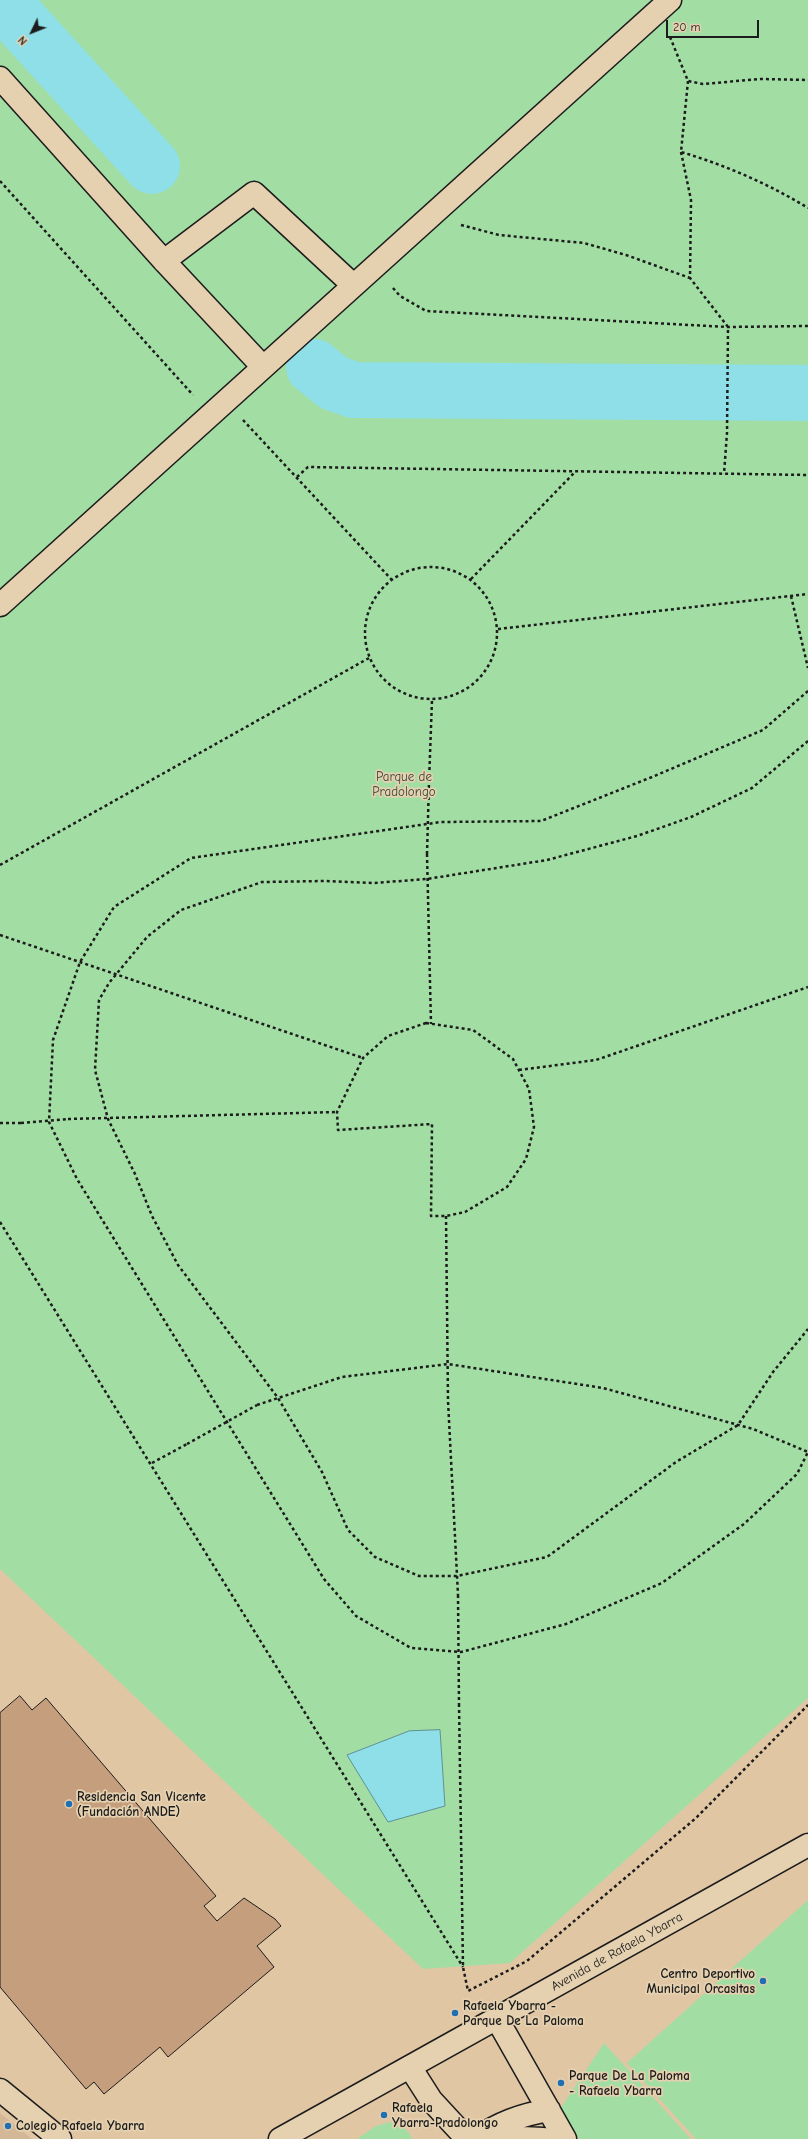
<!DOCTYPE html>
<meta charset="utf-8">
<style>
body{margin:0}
#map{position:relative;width:808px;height:2139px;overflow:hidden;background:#e1c6a4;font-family:"Comic Neue",sans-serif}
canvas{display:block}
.north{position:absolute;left:12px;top:12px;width:40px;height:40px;-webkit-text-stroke:3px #e5d1b0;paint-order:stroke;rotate:227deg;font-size:11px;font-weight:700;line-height:16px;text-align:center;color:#1c1c1c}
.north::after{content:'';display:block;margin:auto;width:14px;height:18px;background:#1c1c1c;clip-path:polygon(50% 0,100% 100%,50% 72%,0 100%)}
.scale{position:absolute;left:666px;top:20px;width:93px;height:18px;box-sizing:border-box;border:2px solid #1c1c1c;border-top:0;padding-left:5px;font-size:12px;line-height:14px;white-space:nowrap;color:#1c1c1c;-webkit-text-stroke:3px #e5d1b0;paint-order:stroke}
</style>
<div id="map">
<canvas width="808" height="2139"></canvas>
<div class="north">N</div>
<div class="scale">20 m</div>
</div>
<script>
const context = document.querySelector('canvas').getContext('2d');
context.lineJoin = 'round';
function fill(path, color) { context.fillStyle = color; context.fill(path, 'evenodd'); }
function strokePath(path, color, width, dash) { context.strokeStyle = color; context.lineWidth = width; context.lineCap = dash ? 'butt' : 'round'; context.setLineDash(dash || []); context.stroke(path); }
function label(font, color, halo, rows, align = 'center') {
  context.font = font + ' "Comic Neue",sans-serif'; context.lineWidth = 3.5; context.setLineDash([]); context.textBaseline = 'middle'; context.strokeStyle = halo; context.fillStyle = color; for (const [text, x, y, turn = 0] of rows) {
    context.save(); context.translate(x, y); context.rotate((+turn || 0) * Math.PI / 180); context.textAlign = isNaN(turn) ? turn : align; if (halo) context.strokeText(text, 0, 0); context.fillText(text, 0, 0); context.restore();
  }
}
fill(new Path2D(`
 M0,2113l32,26h-32z`), '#d4b796');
fill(new Path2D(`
 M0,0h808v1698l-298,265 -87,6 -423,-400z
 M808,1900v239h-112l-69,-76z
 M604,2043l87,96h-112l-19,-30z
 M389,2122c11,3 19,6 23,17h-55l19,-13z`), '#a2dda3');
const water = new Path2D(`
 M440,1730l5,76 -57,16 -41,-67 62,-24z`);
fill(water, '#8edfe8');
strokePath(water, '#609196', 1);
strokePath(new Path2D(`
 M1,0l151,166
 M314,367l20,16 20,7 454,3`), '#8edfe8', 56);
const building = new Path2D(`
 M20,1696l12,14 14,-12 170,198 -12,10 13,15 27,-23 31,21 6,7 -24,20 17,21 -106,90 -8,-10 -56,47 -10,-12 -8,7 -86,-102v-274z`);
fill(building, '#c49e7d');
strokePath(building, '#1c1c1c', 1);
const street = new Path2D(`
 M0,78l164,183 99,106
 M164,261l90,-68 99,92
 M0,605l670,-605
 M497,2019l68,120
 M410,2067l21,33 36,39
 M0,2090l60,49
 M475,2139c25,-16 45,-24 74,-29
 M490,2139l11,-2 42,2`);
const secondary = new Path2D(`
 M280,2139l528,-294`);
strokePath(street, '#1c1c1c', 25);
strokePath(secondary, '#1c1c1c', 25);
strokePath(new Path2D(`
 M670,37l18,44 15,3 57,-5 48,1
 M688,81l-7,71c44,13 88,32 127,56
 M681,152l10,48 -1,78 38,49 -1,106 -3,41
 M0,181l193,214
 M461,225l38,10 85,8 42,12 64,23
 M393,288l7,8 26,15 302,16 80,-1
 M243,420l148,159
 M297,477l11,-10 500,8
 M365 633a66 66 0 1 1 132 0a66 66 0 1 1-132 0Z
 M471,579l104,-107
 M791,596l17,72
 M498,629l310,-35
 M808,691l-45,39 -111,47 -111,44 -100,1 -250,36 -77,49 -34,55 -27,78 -4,82 28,57 247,400 32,37 55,32 50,4 105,-28 96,-41 82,-59 53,-50 11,-22
 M808,741l-56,47 -61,29 -54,19 -90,24 -120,19 -53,4 -49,-2 -63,1 -81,28 -34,27 -38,46 -10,17 -4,70 13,49 27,55 17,42 26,49 100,133 44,74 26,58 27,27 44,19h38l90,-19 129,-95 62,-37 35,-53 35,-43
 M429,782l3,-82
 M427,854l4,170
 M0,865l369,-207
 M0,935l363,123
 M426,1023l47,7 40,29 16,30 5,38 -8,32 -19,28 -42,25 -19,4h-15l1,-92 -94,6 -1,-18 26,-54 25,-22z
 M519,1070l77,-10 212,-73
 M68,1119l269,-7
 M0,1123h21
 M446,1216l2,185 10,194
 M0,1222l463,745
 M257,1405l85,-28 106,-13 155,24 150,41 55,23
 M152,1463l35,-19
 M459,1704l4,263 5,24 59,-30 169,-143 112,-113`), '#1c1c1c', 2.5, [3, 3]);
strokePath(street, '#e5d1b0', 22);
strokePath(secondary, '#e5d1b0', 22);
strokePath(new Path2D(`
 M427,854l2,-72
 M21,1123l47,-4
 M187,1444l70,-39
 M458,1595l1,109`), '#1c1c1c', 2.5, [3, 3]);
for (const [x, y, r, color] of [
 [69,1804,4,"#1f6fb2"],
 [763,1981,4,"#1f6fb2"],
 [455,2013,4,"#1f6fb2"],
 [561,2083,4,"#1f6fb2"],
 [384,2115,4,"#1f6fb2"],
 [8,2126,4,"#1f6fb2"]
]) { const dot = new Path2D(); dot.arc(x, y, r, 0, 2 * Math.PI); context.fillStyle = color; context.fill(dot); strokePath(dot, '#e5d1b0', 1.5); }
label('13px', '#374337', '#e5d1b0', [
 ["Parque de",404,777],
 ["Pradolongo",404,792]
]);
label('bold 13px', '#1c1c1c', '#e5d1b0', [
 ["Residencia San Vicente",77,1797],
 ["(Fundación ANDE)",77,1812],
 ["Centro Deportivo",755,1974,"right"],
 ["Municipal Orcasitas",755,1989,"right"],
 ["Rafaela Ybarra -",463,2006],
 ["Parque De La Paloma",463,2021],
 ["Parque De La Paloma",569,2076],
 ["- Rafaela Ybarra",569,2091],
 ["Rafaela",392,2108],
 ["Ybarra-Pradolongo",392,2123],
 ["Colegio Rafaela Ybarra",16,2126]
], 'left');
label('13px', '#1c1c1c', '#e5d1b0', [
 ["Avenida de Rafaela Ybarra",617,1952,-29]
]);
</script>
